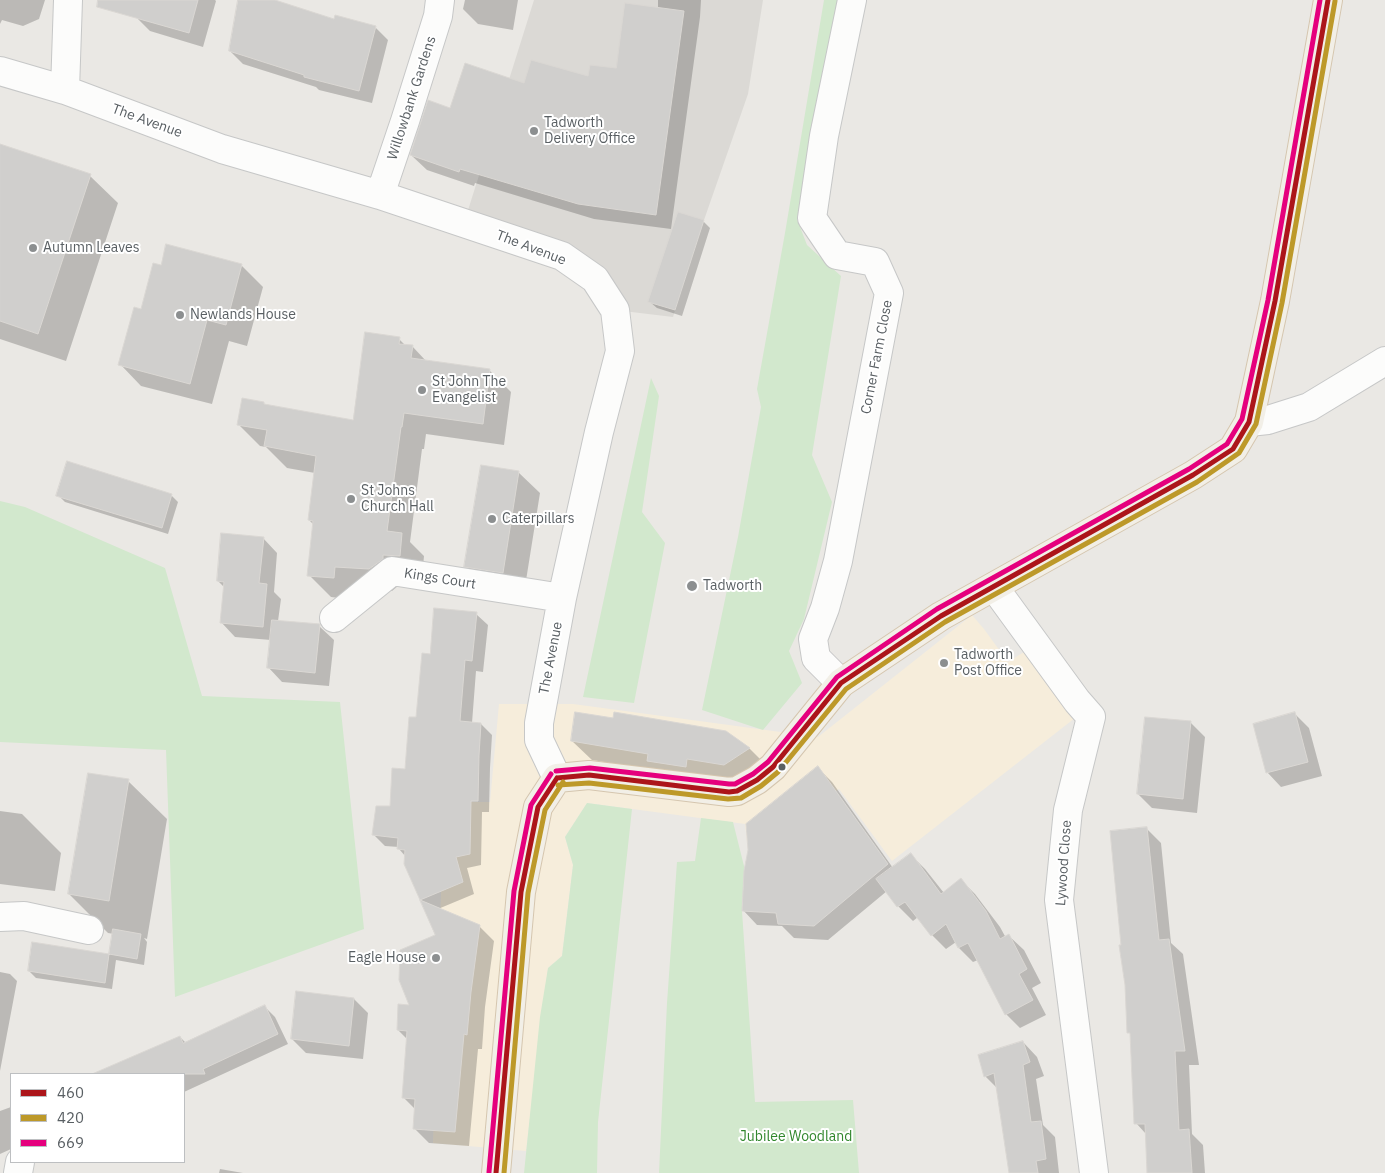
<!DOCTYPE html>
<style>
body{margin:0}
#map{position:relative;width:1385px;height:1173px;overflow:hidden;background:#eae8e4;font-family:"IBM Plex Sans",sans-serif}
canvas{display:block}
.legend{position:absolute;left:10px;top:1073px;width:175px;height:90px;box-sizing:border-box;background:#fff;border:1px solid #bdbfc1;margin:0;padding:6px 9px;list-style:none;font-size:15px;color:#595f63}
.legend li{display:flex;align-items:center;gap:10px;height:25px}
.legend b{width:25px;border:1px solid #bdbfc1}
</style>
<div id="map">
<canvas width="1385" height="1173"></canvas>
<ul class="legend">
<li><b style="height:6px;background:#ac151a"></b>460</li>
<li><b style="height:6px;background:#bd9929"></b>420</li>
<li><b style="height:6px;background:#e5007d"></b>669</li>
</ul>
</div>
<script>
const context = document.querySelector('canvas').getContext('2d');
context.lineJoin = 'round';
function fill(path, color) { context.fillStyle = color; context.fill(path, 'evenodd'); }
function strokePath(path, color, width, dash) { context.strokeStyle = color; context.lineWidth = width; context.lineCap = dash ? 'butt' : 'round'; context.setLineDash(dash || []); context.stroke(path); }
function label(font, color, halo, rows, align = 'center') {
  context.font = font + ' "IBM Plex Sans",sans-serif'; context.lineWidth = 4; context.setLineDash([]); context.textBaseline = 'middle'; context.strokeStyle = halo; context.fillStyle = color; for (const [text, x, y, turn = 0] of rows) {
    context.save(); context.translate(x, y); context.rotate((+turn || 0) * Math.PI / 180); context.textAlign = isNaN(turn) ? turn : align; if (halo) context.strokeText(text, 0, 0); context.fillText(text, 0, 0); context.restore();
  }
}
fill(new Path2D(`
 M972,615l12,14 24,33 16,-10 51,66 -183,143 -53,-72 -91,61 -3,-26 -158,-21 -22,34 8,28 -11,91 -14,12 -22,183 -93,-8 11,-341h46l9,-98h74l245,33z`), '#f6eddb');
fill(new Path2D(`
 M534,0h229l-15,94 -44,126 -31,97 -58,-7 -20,-31 -131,-56z`), '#dbd9d5');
fill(new Path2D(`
 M824,0h15l-42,219 10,26 34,31 -29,179 20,47 -28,117 -15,32 13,32 -39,47 -61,-20 36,-173 23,-130 -4,-18 28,-156z
 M651,378l8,18 -17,116 23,31 -31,160 -51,-6z
 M0,501l25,6 140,61 37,128 138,6 24,227 -189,68 -9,-247 -166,-8z
 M587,803l45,6 -34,313 -1,51h-73l16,-156 8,-49 14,-12 11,-91 -8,-28z
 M701,818l32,4 12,48 -3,41 13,191 98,-2 6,73h-200l8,-170 10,-141 18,-1z`), '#d2e8cd');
fill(new Path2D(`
 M0,0h45l-6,19 -16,7 -21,-6 -2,4z
 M140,0h75l1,1 -13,46 -53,-16 -14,-14z
 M246,0h25l64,20 40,7 13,13 -16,63 -53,-13 -3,-3 -73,-23 -13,-13z
 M465,0h53l-5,30 -35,-6 -15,-15z
 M658,0h43l-1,17 -29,212 -77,-10 -119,-36 -1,3 -47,-16 -16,-15 40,-46 74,-24 64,-7 28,-8 41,-61z
 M0,146l90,30 28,27 -52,158 -66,-22z
 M703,221l7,7 -28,88 -25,-8 -7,-6z
 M241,265l22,22 -16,59 -18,-5 -17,63 -71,-18 -21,-22 22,-53 19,-44z
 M399,339l7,7h6l15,16 62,8 22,22 -7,53 -78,-11 -2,15h-2l-12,93 14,14 -2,22 -18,3 -12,10 -35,-3 -1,12 -25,-3 -22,-22 5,-50 -5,-5 6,-47 -28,-5 -21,-21 -6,-1 -22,-22 25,-21 3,2 88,17z
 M518,472l22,21 -16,100 -37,-5 -21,-22z
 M58,495h113l7,7 -10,32 -103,-32z
 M263,538l14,15 -3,39 7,7 -3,22 41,5 15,14 -5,46 -47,-4 -14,-15 3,-27 -36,-3 -14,-15 3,-35 -6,-6z
 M476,614l12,11 -5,47 -7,-1 -4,52 9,1 11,11 -2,33 -1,44h-7l-1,53 -14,3 7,26 -36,15 41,17 15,15 -9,66 -3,42h-4l-9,97 -40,-3 -15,-15 1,-19 -12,-12 5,-57 -10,-10 13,-24 25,-70 -30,-72v-7l-7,-8v-2l-14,-1 -12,-12 18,-26 15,-38 25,-115z
 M1295,714l14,14 13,48 -41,11 -14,-15z
 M1191,723l14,14 -8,76 -45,-5 -14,-14z
 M725,732l25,17 18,18 -24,16 -85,-12 -67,-11 -20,-19z
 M818,768l14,14 61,86 18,-13 14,14 19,24 17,-13 14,14 25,33 6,11 3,-2 15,14 17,33 -9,5 14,27 -26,13 -14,-14 -28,-54 -5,2 -14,-14 -3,-6 -10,7 -14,-14 -14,-18 -5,4 -15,-15 -11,-15 -59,49 -34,-2 -12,-12 -25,-1 -14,-15z
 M128,781l39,38 -20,120 -3,-1 3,4 -3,23 -28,-5 -4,29 -76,-11 -7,-7 4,-28 77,12 4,-21 -6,-1 -39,-39z
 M0,811l22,3 39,39 -6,38 -55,-7z
 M1147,829l14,14 10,100 12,11 16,111h-10l3,69 11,11 2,28h-57l-2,-39 -10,-11 -5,-88 -2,-3 -7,-86z
 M0,972l10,2 7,7 -17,90z
 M354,999l14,14 -5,46 -57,-6 -14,-14z
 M265,1007l10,10 13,27 -104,48v-18h-52l-6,-13 54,-24 6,6z
 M1023,1042l14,15 7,19 -8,3 7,46 12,12 4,36h-49l-13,-85 -12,-12z
 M11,1107v42l-11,5v-43z
 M220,1169l23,4h-24z`), '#0003');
const building = new Path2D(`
 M98,0h100l-9,33 -92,-26z
 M238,0h37l59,19 1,-4 41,11 -17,65 -55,-14v-2l-75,-24z
 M625,3l59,8 -28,204 -78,-11 -118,-35 -1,3 -49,-17 18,-55 22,8 15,-45 59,20 7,-23 57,16 2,-11 26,3z
 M0,144l91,30 -53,160 -38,-13z
 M678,212l26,8 -29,90 -27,-8z
 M166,244l76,20 -16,61 -19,-5 -17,64 -72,-19 16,-58 7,2 12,-46 8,2z
 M365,332l35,5 -1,7 14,1 -2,13 79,11 -7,55 -79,-11 -2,14h-1l-14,104 15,2 -2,23 -17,-1v4l-14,10 -34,-2 -1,11 -27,-2 6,-55 -5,-1 8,-64 -52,-10 3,-16 -30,-5 5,-27 22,4v2l89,16z
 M67,461l105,33 -10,34 -106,-32z
 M481,465l38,6 -16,102 -39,-6z
 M221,533l43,4 -5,46 8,1 -4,43 -43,-4 4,-41 -7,-1z
 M434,608l43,4 -5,49 -7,-1 -5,61 21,2 -2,32 -1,46h-7l-1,53 -14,3 7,25 -43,18 -16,-36 1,-14 -8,-1 1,-11 -26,-3 4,-29h14l2,-38 13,1 4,-52h7l6,-64 8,1z
 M272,620l48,4 -5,49 -48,-5z
 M575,712l38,6 1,-6 112,19 24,17 -26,17 -37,-6 -1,8 -39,-6 1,-7 -77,-13z
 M1295,712l13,50 -42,11 -13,-49z
 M1145,717l46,4 -8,78 -46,-5z
 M818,766l70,98 -74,62 -36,-2 -2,-11 -34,-2 2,-40 4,-21 -2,-26z
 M88,773l41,6 -20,122 -41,-7z
 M1147,827l12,113 10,-1 16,112h-10l4,79 10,-1 3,44h-45l-2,-49h-11l-4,-91h-3l-2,-48 -6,-40h2l-11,-114z
 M911,853l30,41 20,-16 25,33 14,28 9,-5 18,35 -8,5 14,26 -28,15 -37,-72 -10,5 -12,-24 -15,12 -26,-34 -8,5 -21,-28z
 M420,900l60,25 -9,67 -4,43 -3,-1 -9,98 -42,-3 2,-30 -13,-1 5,-67 -10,-1 1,-26 11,1 -10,-25 1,-30 35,-15z
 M113,929l28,5 -4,25 -28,-5z
 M32,942l77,12 -4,29 -77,-12z
 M296,991l58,7 -5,48 -58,-7z
 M265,1005l13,29 -75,35 2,5h-113l88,-38 3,7z
 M1023,1041l7,21 -7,3 8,57 10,-1 5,38 -10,2 2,12h-29l-15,-100 -10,4 -6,-22z`);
fill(building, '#d0cfcd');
strokePath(building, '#dad7d3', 1);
const minor = new Path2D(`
 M0,71l65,19 157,59 158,46 182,61 33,23 20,31 5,41 -21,81 -37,166 -23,125v17l18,38
 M65,90l3,-90
 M380,195l25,-74 33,-105 2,-16
 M1249,422l19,-2 41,-13 76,-46
 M994,587l83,114 14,16 -23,93 -9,90 35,273
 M334,618l58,-47 170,27
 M841,683l-25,-25 -3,-19 12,-31 13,-47 51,-268 -14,-31 -38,-7 -25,-37 12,-82 28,-136
 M0,917l24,-1 65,14
 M18,1173l2,-11`);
const major = new Path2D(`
 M496,1173l25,-281 17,-85 19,-29 32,-3 140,17 8,-1 20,-11 16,-13 68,-84 100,-67 252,-141 40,-26 16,-27 26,-121 53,-301`);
strokePath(minor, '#c6c7c7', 30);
strokePath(major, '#d5c6af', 30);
strokePath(minor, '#fcfcfb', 28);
strokePath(major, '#f2efe7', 28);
strokePath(new Path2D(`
 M557,778l32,-3 140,17 8,-1 20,-11 16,-13 68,-84 100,-67 252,-141 40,-26 16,-27 26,-121 53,-301
 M496,1173l25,-281 17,-85 19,-29`), '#ac151a', 5);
strokePath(new Path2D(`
 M558,785l31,-2 139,16 13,-1 20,-12 17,-14 68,-83 99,-67 252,-140 42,-29 17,-29 26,-121 53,-302
 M504,1173l24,-280 17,-83 18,-28`), '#bd9929', 5);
strokePath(new Path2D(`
 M556,771l34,-3 139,16h6l18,-10 15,-12 69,-85 100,-68 252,-140 38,-25 15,-25 26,-119 52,-300
 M489,1172l25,-281 17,-86 20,-31`), '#e5007d', 5);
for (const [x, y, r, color] of [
 [534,131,5,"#8c8f90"],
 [33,248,5,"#8c8f90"],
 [180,315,5,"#8c8f90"],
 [422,390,5,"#8c8f90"],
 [351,499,5,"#8c8f90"],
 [492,519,5,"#8c8f90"],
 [692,586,6,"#8c8f90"],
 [944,663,5,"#8c8f90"],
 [782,767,4.5,"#595f63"],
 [436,958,5,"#8c8f90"]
]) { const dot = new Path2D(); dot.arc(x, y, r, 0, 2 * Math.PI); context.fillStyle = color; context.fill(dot); strokePath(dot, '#fff', 2); }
label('14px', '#595f63', '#fff', [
 ["Willowbank Gardens",412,98,-72],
 ["The Avenue",147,121,20],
 ["The Avenue",531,248,21],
 ["Corner Farm Close",877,357,-79],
 ["Kings Court",440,579,9],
 ["The Avenue",551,658,-79],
 ["Lywood Close",1064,863,-86]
]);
label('14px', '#595f63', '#fff', [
 ["Tadworth",544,123],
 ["Delivery Office",544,139],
 ["Autumn Leaves",43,248],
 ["Newlands House",190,315],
 ["St John The",432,382],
 ["Evangelist",432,398],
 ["St Johns",361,491],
 ["Church Hall",361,507],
 ["Caterpillars",502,519],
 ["Tadworth",703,586],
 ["Tadworth",954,655],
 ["Post Office",954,671],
 ["Eagle House",426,958,"right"]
], 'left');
label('14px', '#31872d', '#fff', [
 ["Jubilee Woodland",796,1137]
]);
</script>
